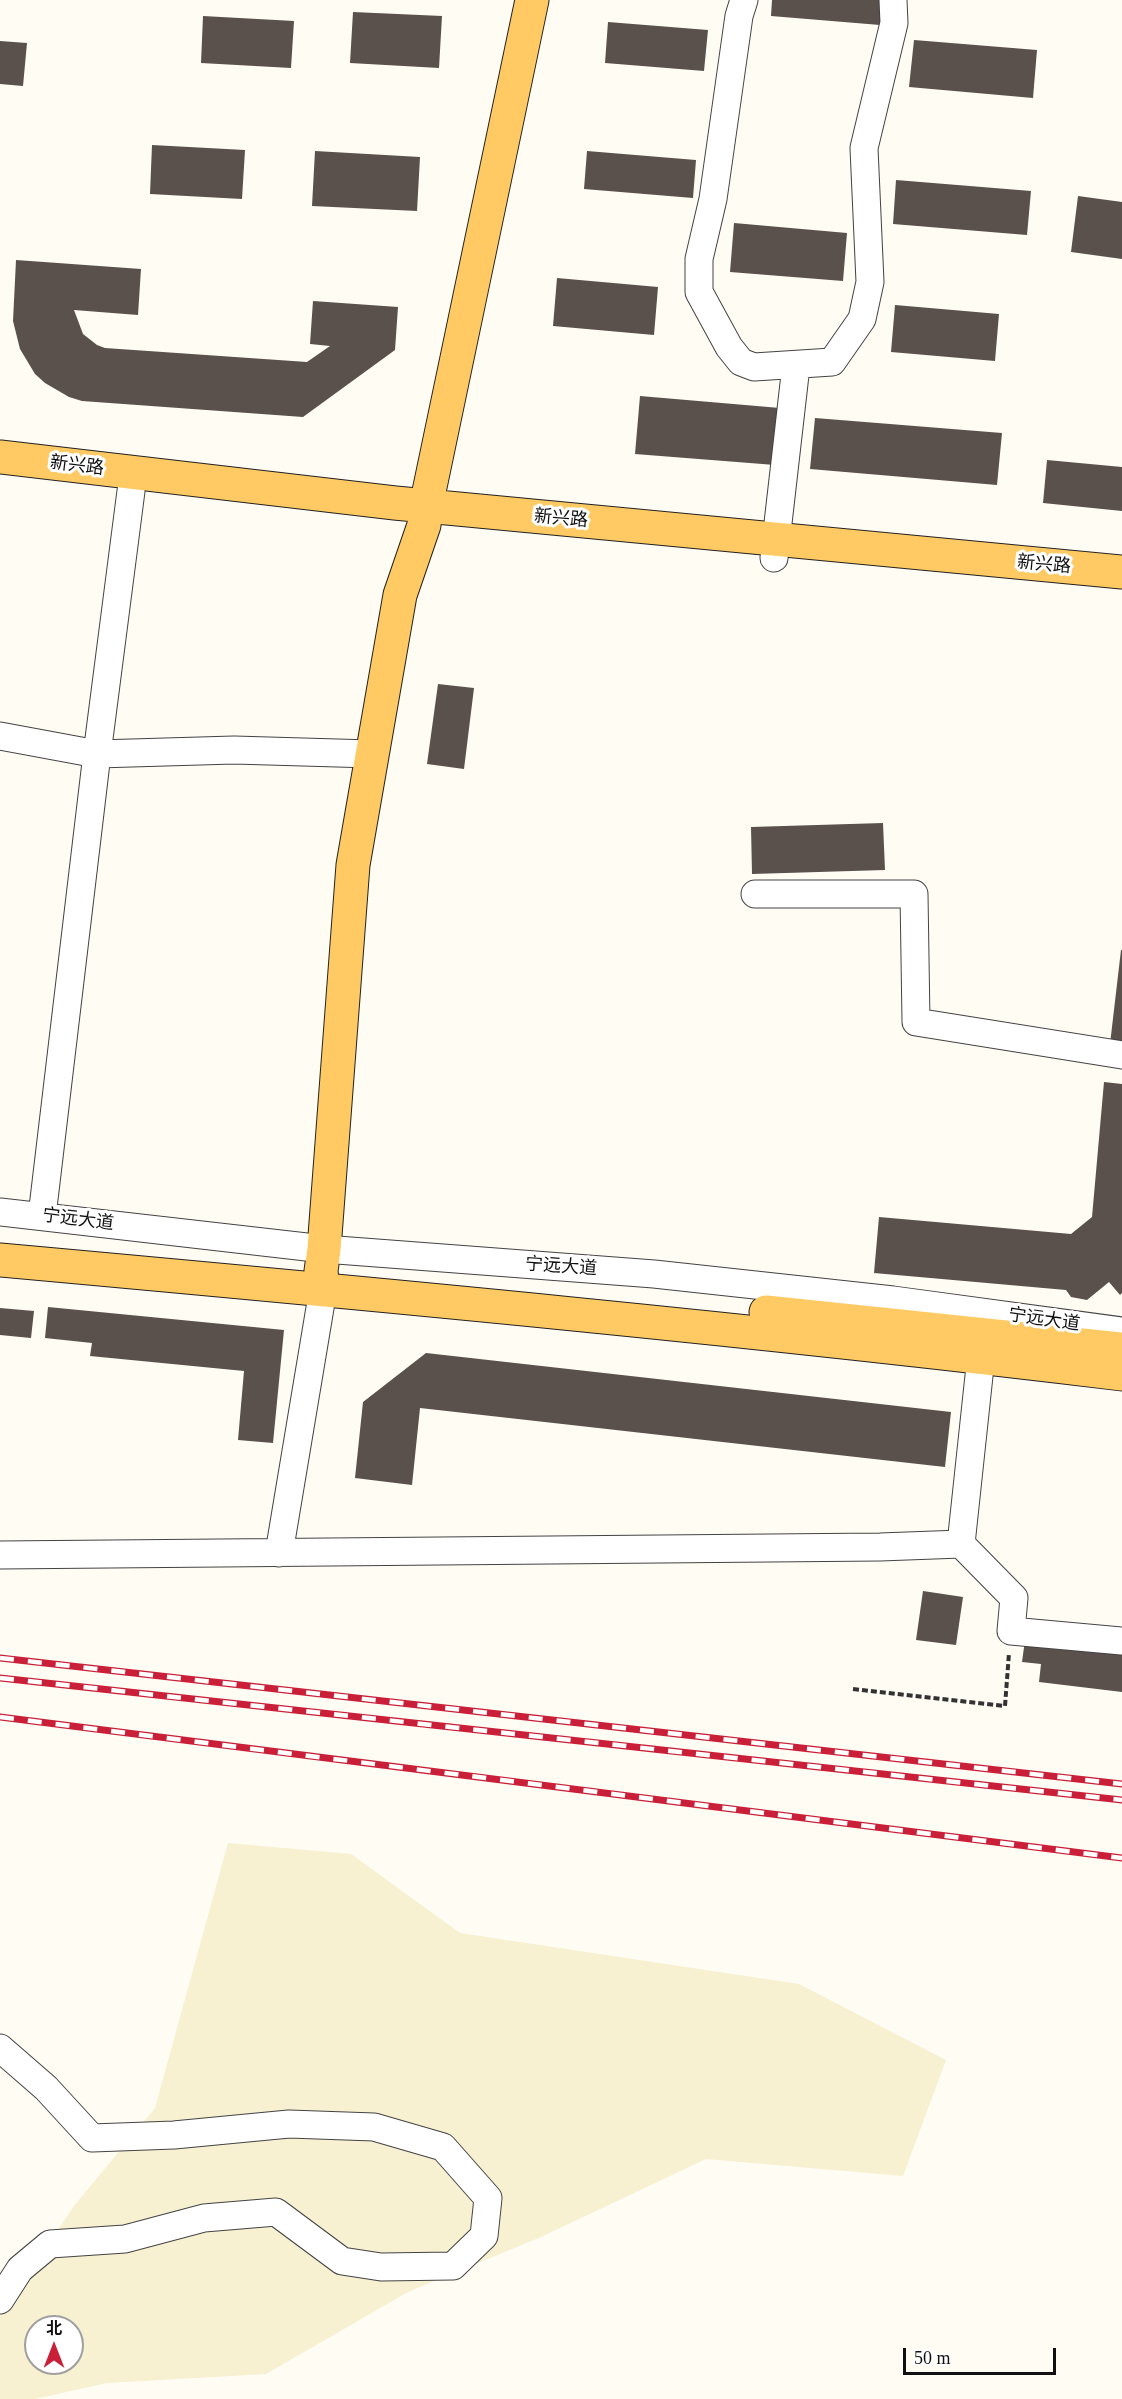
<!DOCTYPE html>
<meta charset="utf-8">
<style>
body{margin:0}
#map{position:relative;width:1122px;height:2399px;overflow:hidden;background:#fffcf4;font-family:"Times New Roman","Noto Sans SC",serif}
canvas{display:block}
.north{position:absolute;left:24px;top:2315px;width:60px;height:60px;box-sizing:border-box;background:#fff;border:2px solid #9f9f9f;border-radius:50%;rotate:0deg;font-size:16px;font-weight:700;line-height:24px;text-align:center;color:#101010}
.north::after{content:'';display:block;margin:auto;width:21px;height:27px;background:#ca1f38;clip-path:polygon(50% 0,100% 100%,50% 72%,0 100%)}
.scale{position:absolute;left:903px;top:2348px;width:153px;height:27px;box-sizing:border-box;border:3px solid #101010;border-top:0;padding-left:8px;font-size:18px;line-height:21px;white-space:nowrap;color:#101010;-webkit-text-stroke:4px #fff;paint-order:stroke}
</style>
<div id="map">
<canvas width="1122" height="2399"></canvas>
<div class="north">北</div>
<div class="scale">50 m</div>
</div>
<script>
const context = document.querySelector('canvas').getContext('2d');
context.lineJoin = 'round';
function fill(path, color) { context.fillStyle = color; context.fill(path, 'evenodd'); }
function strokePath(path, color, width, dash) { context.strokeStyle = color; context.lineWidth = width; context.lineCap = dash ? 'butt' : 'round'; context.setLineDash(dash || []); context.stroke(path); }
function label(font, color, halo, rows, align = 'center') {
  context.font = font + ' "Times New Roman","Noto Sans SC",serif'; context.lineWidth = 6; context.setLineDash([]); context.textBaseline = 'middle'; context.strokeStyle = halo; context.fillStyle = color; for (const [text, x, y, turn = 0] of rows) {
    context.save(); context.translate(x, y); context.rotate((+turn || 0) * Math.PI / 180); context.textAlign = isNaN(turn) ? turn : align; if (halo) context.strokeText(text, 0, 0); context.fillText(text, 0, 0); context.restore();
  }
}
fill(new Path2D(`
 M228,1843l123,11 109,79 339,51 147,76 -43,116 -197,-17 -165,78 -133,55 -142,82 -159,9 -72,16h-35v-83l74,-110 81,-98zM36,2327h36v36h-36z`), '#f7f0d1');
fill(new Path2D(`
 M772,0h110l-2,25 -109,-9z
 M353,12l89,4 -3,52 -89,-5z
 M203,16l91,5 -3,47 -90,-5z
 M608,22l100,8 -4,41 -99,-8z
 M914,40l123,10 -4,48 -124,-11z
 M0,41l27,2 -4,43 -23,-2z
 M152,145l93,5 -3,49 -92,-5z
 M315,151l105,6 -3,54 -105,-5z
 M587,151l109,9 -3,38 -109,-9z
 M896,180l135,11 -4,44 -134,-11z
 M1078,196l44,6v57l-51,-7z
 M734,223l113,10 -4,48 -113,-9z
 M16,260l125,9 -3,46 -64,-5 9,24 14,11 8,3 202,14 23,-16 -20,-2 3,-43 85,6 -3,43 -92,67 -221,-16 -13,-4 -24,-14 -10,-9 -15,-25 -7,-28z
 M557,278l101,9 -4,48 -101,-9z
 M895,305l104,9 -4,47 -104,-9z
 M640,396l140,12 -5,57 -140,-11z
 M815,418l187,15 -5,52 -187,-16z
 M1047,460l75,7v44l-79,-8z
 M438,684l36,4 -10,81 -37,-5z
 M883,823l2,47 -133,4 -1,-47z
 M1121,950h1v95l-12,-1z
 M1104,1082l18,2v209l-2,2 -11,-13 -22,18 -16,-3 -5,-7 -192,-17 5,-56 192,17 21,-17z
 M48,1307l236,23 -11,113 -35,-3 6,-69 -154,-15 2,-13 -47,-5z
 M0,1308l34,3 -3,27 -31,-3z
 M426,1353l525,59 -6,55 -525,-59 -8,77 -57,-7 8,-76z
 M923,1591l40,6 -7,48 -40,-5z
 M1025,1640l97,11v41l-83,-10 2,-18 -19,-2z`), '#5a504c');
const minor = new Path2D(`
 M744,0l-5,16 -26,183 -14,60v33l30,55 12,15 13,5 78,-5 30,-43 8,-37 -6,-134 30,-125 -1,-23
 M774,558l22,-192
 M0,736l97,18 137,-4 138,4
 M755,894h159l2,128 206,33
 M0,1212l324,37 330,25 239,26 229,31
 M42,1216l55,-462 34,-263
 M961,1544l20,-187
 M279,1553l44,-263
 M0,1555l880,-8 81,-3 53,54 -3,33 111,10
 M0,2048l46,40 46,50 82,-3 115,-11 85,3 69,20 45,51 -4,38 -31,30 -72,1 -39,-6 -66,-49 -72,6 -79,21 -75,5 -30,25 -20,31`);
const major = new Path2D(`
 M0,457l395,46 727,69
 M0,1260c374,34 749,69 1122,114
 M323,1290l-2,-19 3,-22 29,-384 47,-270 24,-70 2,-19 106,-506
 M766,1312l356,37`);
strokePath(minor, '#434343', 29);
strokePath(major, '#212121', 35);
strokePath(new Path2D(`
 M853,1689l152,17 4,-53`), '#323232', 4, [6, 3]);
strokePath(minor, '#fff', 27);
strokePath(major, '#ffca64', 33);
const rail = new Path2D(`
 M0,1658l1122,126
 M0,1678l1122,122
 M0,1717l1122,141`);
strokePath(rail, '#ca1f38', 7);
strokePath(rail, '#fff', 4.5, [14]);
label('18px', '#101010', '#fff', [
 ["新兴路",77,466,7],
 ["新兴路",561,519,5],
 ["新兴路",1044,565,5],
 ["宁远大道",78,1220,7],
 ["宁远大道",561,1267,4],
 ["宁远大道",1044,1320,8]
]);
</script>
